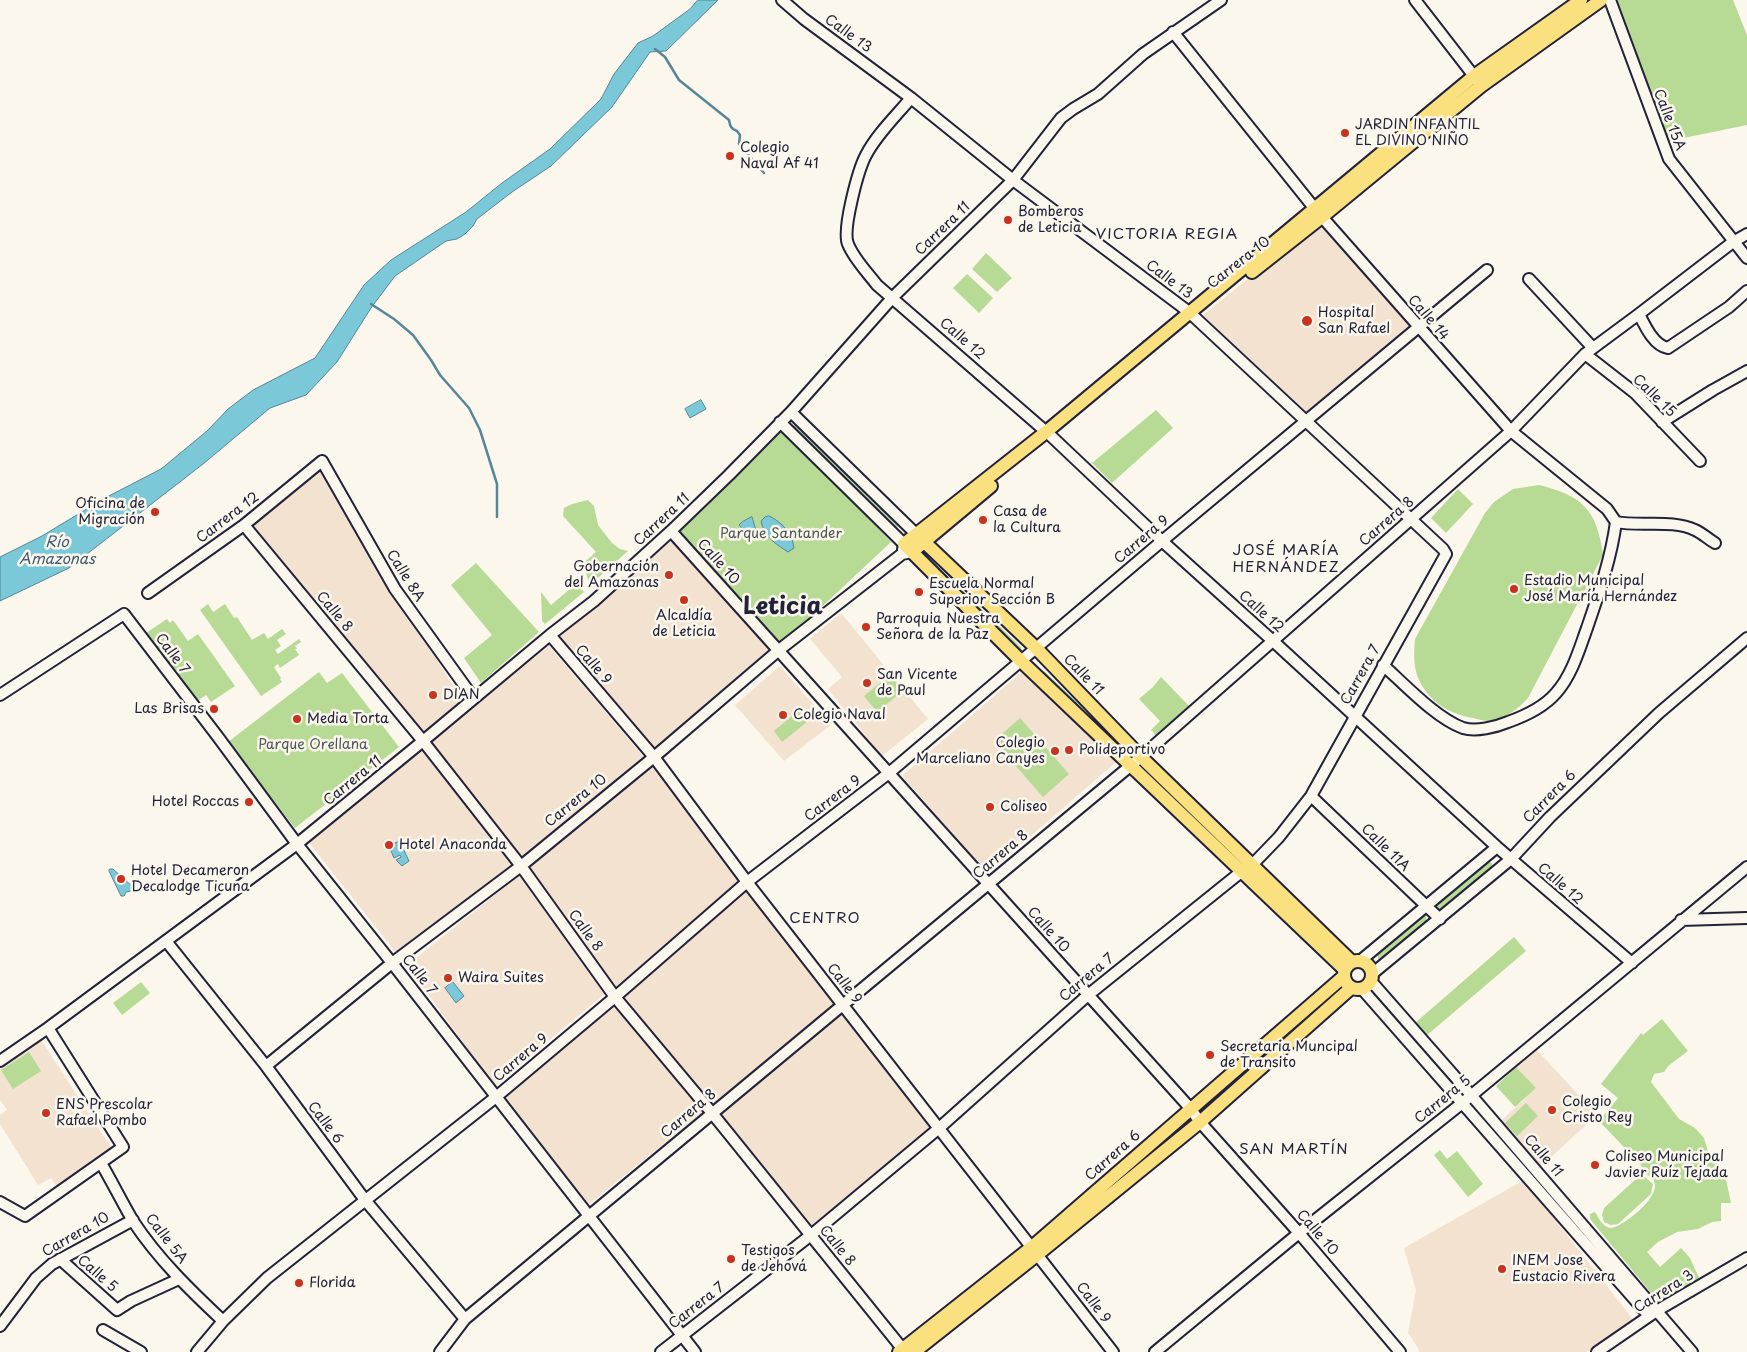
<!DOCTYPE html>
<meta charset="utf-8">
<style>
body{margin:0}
canvas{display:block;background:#fbf7ec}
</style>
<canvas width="1747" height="1352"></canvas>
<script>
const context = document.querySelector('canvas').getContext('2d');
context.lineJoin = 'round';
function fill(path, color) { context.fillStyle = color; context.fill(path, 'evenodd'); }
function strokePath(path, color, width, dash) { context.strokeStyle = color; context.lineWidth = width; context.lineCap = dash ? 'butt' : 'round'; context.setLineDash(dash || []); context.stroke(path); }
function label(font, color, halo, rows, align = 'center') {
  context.font = font + ' "Playpen Sans",sans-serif'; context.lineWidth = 5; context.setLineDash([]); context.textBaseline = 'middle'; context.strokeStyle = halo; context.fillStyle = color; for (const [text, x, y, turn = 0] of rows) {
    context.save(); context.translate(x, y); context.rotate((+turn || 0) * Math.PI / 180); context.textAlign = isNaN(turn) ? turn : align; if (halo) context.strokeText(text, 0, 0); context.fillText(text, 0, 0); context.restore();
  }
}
fill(new Path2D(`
 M1320,221l89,105 -103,87 -103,-98z
 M319,467l144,235 -40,35 -177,-214z
 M673,540l97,110 -117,101 -97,-113z
 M841,613l87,106 -46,37 -54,-67 14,-12 -32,-38z
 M549,646l94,110 -121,103 -95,-117z
 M780,666l51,59 -47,36 -49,-56z
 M1023,671l94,90 -129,112 -86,-97z
 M422,746l92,119 -117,89 -90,-114z
 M652,766l86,115 -122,107 -90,-121z
 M520,875l84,119 -109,92 -88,-121z
 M747,888l89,116 -121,104 -93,-112z
 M614,1002l89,110 -115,93 -87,-108z
 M843,1010l90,118 -122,101 -92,-113z
 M41,1040l71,109 -55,38 -6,-9 -13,7 -38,-61v-9l7,-5 -7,-10v-31z
 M1536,1049l61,66 -57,52 -40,-45 36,-34 -20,-21z
 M1524,1180l111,142 -48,30h-168l-1,-4 -10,-15 8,-43 -12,-42z`), '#f2e2cf');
fill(new Path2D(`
 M1613,0h120l14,35v90l-78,16z
 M986,253l26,25 -15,14 -25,-23z
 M967,274l26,24 -14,15 -26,-25z
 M1156,410l17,18 -61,55 -20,-20z
 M795,425l103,101 -1,4 -2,1 -102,-103v-2z
 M781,426l110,116 -110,103 -104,-114z
 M1539,485c43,11 58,24 64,70l-75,143c-11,12 -23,21 -40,23 -4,0 -10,-2 -15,-3 -23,-4 -43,-15 -54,-38 -6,-12 -5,-28 -4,-41l70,-126 9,-11 19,-13z
 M1458,489l15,15 -27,29 -15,-15z
 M588,500l6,6 4,19 14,18 8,6 8,2 -38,34 -4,-12 -6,-7 16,-14 -33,-36 1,-8 8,-4z
 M924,555l3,1 94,91 1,3 -4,1z
 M476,563l63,69 -58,51 -17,-25 28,-23 -41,-50z
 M577,583l7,9 -39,32 -3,-3 -1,-29 10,13z
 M208,604l5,8 12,-8 9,14 3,-1 15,23 12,-7 4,6 14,-10 4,5 -9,6 4,6 -6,4 3,4 21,-15 2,3 -6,4 2,3h-2l4,6 -19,13 -2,-4 -4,3 7,11 -1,1 2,3 -21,14 -61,-86z
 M167,619l3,4 3,-3 15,21 10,-7 37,52 -24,16 -5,-7 -9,6 -51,-68z
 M1044,671l81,76v4l-1,1 -83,-79z
 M319,672l8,11 15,-10 57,74 -104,81 -67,-86z
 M890,675l13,16 -26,21 -13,-16z
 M1161,677l28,29 -33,29 -5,-5 9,-9 -21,-22 14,-12z
 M798,711l9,11 -25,20 -8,-11z
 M1020,718l49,56 -26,23 -49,-56z
 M1487,862l5,1 1,5 -52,43 -5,-1 -1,-5z
 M1422,915l4,1 1,7 -45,38 -4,-2 -1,-7z
 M1514,937l12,14 -100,85 -11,-13z
 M141,982l9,11 -28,22 -9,-12z
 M1662,1019l26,32 -20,15 -4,6 -10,2 -3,8 28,37 16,9 9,10 7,23h6l4,15 4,-1 6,28h-10v18l-9,1 -14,7 -21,3 -19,10 -11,10 13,15 21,-19 9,10 10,22 -39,22 -4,-2 -67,-81v-5l5,-2c4,6 7,15 16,16 10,1 74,-47 27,-56l4,-6 -43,-45 19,-23 -17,-14 40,-51 2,2z
 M29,1052l12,19 -28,18 -12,-19z
 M1516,1067l20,21 -21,19 -19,-21z
 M1526,1103l12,13 -21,20 -12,-13z
 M1440,1150l7,9 10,-8 26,33 -15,13 -34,-42z
 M1645,1177l8,7 -2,10 -33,30 -7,1 -7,-3 -2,-7 2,-7 31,-28z`), '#b7da95');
const water = new Path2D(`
 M698,0h20l-52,51 -16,1 -38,55 -61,59 -39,26 -35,27 -4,7 -8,8 -8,5 -11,2 -51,35 -24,32 -34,54 -31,33 -36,13 -67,56 -134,104 -69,33v-44l42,-21 61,-37 58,-30 46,-38 21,-22 25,-19 62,-32 49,-73 27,-25 75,-48 36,-29 48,-34 51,-50 13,-25 24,-31 15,-7 37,-27z
 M701,400l5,9 -16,9 -5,-9z
 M769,516c13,6 23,17 25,32l-6,4c-12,-8 -24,-15 -27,-31l4,-4z
 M752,517l6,20c-9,2 -13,-6 -19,-12l3,-3z
 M398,842l3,2 8,17 -7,5 -6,-6 5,-3 -1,-2 -6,3 -5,-12z
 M110,869h3l20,18 -2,4 -5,1 -2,4h-3l-12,-25z
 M453,982l11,14 -8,7 -11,-15z`);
fill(water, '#7ac8d8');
strokePath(water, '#578699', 1);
strokePath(new Path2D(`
 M655,49l10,8 14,23 50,40c1,6 2,9 8,11l3,4 -1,9 25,29
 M371,304l23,15 19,16 18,25 9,15 29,33 11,22 17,54v33`), '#578699', 2.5);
const minor = new Path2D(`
 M1415,0l62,80
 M1610,0l59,159 78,99
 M1173,32l142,177 196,222 96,78 9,13c25,5 56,-3 79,8 7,3 13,9 20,13
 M911,98c-15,18 -34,36 -45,57 -8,15 -24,75 -18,89 6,15 19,28 29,41l174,151 111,105 111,100 224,206 135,116
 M1529,279l64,69
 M1639,314l94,-72 14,-8
 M1585,354l50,39 65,68
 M791,412l125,122
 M780,422l124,122 -1,6
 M1662,422l51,-32 34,-19
 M244,525l179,216 98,125 94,131 97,116 193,239
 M671,531l519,577 10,14 99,111 101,119
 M148,593l96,-68 78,-64 73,128 77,107v4
 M550,635l104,122 93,125 366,470
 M1383,665c21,19 54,54 80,63 13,4 33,-1 45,-6 17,-6 36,-15 48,-29 16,-18 23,-43 31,-65 12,-35 24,-69 29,-106
 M0,695l124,-81 94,123 79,107 95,119 303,389
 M1311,796l129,123
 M1681,920l66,-2
 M166,941l100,125 99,134 100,119
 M1360,961l137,-114
 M1372,974l139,-115 39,-42 109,-104 88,-75
 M1371,981l100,114 221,257
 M1362,989l287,327
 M0,1061l48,-33 249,-184 126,-103 127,-106 44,-34 77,-70 58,-56 62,-63 102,-115 120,-117 48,-62 12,-9 25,-15 45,-40 78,-54
 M266,1066l126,-103 129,-97 133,-109 125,-107 123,-96 10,-2
 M101,1163c11,19 21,39 32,58 25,38 57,69 90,100
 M0,1202l25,14 98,-69 -75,-119
 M60,1259l57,51 14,-9 48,-22
 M0,1326l36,-48 16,-14 81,-44
 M103,1330l38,22
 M197,1352l26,-31 44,-43 229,-181 119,-100 132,-115 142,-109 273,-232 325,-271
 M440,1352l25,-33 676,-562 370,-326 74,-77 54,-40c6,12 15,32 29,34l61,-41 18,-16
 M661,1352l150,-117 127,-106 150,-134 153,-123 12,-8 26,-27 32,-41 135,-242 -3,-5 -254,-237 -176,-132 -102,-82 -107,-79 -22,-19
 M1155,1352l144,-119 162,-129 286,-237
 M1597,1352l61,-42 89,-52`);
const major = new Path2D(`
 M1252,272l71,-56 158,-130 120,-86
 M918,536l118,112 105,109 211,205
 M912,552l79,-66
 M1344 975a14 14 0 1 1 28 0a14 14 0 1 1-28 0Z
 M1344,969l-323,-308 -117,-117 142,-112 428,-356 107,-76
 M899,1352l133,-105 311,-270
 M914,1352l124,-98 162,-132 151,-134`);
strokePath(minor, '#22223b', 14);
strokePath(major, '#22223b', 16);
strokePath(minor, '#fbf7ec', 10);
strokePath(major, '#fbe080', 12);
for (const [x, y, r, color] of [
 [1345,133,5,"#c8321e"],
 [730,156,5,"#c8321e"],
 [1008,220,5,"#c8321e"],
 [1307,321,6,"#c8321e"],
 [155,512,5,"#c8321e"],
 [983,520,5,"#c8321e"],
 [669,575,5,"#c8321e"],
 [1514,589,5,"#c8321e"],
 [919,592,5,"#c8321e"],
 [684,600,5,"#c8321e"],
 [866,627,5,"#c8321e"],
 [867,683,5,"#c8321e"],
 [433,695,5,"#c8321e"],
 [214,709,5,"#c8321e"],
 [783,715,5,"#c8321e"],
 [297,719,5,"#c8321e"],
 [1069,750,5,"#c8321e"],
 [1055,751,5,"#c8321e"],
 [249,802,5,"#c8321e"],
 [990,807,5,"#c8321e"],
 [389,845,5,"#c8321e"],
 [121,879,5,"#c8321e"],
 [448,978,5,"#c8321e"],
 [1210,1055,5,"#c8321e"],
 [1552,1110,5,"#c8321e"],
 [46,1113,5,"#c8321e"],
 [1595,1165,5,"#c8321e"],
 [731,1259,5,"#c8321e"],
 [1502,1269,5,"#c8321e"],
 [299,1283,5,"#c8321e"]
]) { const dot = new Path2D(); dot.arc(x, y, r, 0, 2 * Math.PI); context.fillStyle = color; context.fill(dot); strokePath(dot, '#fbf7ec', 2); }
label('14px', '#22223b', '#fbf7ec', [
 ["Calle 13",848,34,36],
 ["Calle 15A",1669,120,69],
 ["Carrera 11",943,229,-44],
 ["Carrera 10",1239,263,-38],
 ["Calle 13",1169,280,37],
 ["Calle 14",1428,318,49],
 ["Calle 12",962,339,41],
 ["Calle 15",1654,396,44],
 ["Carrera 12",228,518,-37],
 ["Carrera 11",662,520,-43],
 ["Carrera 8",1387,522,-41],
 ["Carrera 9",1142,540,-40],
 ["Calle 10",718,562,48],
 ["Calle 8A",405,576,58],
 ["Calle 8",334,612,50],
 ["Calle 12",1261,612,42],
 ["Calle 7",172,654,53],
 ["Calle 9",593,665,49],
 ["Calle 11",1083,675,46],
 ["Carrera 7",1361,675,-61],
 ["Carrera 11",353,781,-39],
 ["Carrera 6",1550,797,-45],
 ["Carrera 9",833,799,-37],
 ["Carrera 10",576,801,-39],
 ["Calle 11A",1385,848,44],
 ["Carrera 8",1001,855,-40],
 ["Calle 12",1560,884,41],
 ["Calle 10",1048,930,48],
 ["Calle 8",585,931,54],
 ["Calle 7",419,975,52],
 ["Carrera 7",1087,978,-40],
 ["Calle 9",844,984,52],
 ["Carrera 9",521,1058,-40],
 ["Carrera 5",1443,1100,-39],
 ["Carrera 8",689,1114,-40],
 ["Calle 6",325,1123,53],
 ["Carrera 6",1113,1156,-41],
 ["Calle 11",1543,1156,49],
 ["Calle 10",1317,1233,49],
 ["Carrera 10",76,1235,-30],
 ["Calle 5A",166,1239,52],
 ["Calle 8",837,1246,51],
 ["Calle 5",97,1274,41],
 ["Carrera 3",1664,1292,-32],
 ["Calle 9",1093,1303,53],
 ["Carrera 7",697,1306,-38]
]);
label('14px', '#22223b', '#fbf7ec', [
 ["JARDIN INFANTIL",1355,125],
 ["EL DIVINO NIÑO",1355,141],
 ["Colegio",740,148],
 ["Naval Af 41",740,164],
 ["Bomberos",1018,212],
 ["de Leticia",1018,228],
 ["Hospital",1318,313],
 ["San Rafael",1318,329],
 ["Oficina de",145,504,"right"],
 ["Migración",145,520,"right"],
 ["Casa de",993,512],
 ["la Cultura",993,528],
 ["Gobernación",659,567,"right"],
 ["del Amazonas",659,583,"right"],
 ["Estadio Municipal",1524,581],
 ["José María Hernández",1524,597],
 ["Escuela Normal",929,584],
 ["Superior Sección B",929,600],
 ["Alcaldía",684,616,"center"],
 ["de Leticia",684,632,"center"],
 ["Parroquia Nuestra",876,619],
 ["Señora de la Paz",876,635],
 ["San Vicente",877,675],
 ["de Paul",877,691],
 ["DIAN",443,695],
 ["Las Brisas",204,709,"right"],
 ["Colegio Naval",793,715],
 ["Media Torta",307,719],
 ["Colegio",1045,743,"right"],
 ["Marceliano Canyes",1045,759,"right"],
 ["Polideportivo",1079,750],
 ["Hotel Roccas",239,802,"right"],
 ["Coliseo",1000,807],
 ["Hotel Anaconda",399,845],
 ["Hotel Decameron",131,871],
 ["Decalodge Ticuna",131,887],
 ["Waira Suites",458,978],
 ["Secretaria Muncipal",1220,1047],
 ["de Transito",1220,1063],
 ["Colegio",1562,1102],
 ["Cristo Rey",1562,1118],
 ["ENS Prescolar",56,1105],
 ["Rafael Pombo",56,1121],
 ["Coliseo Municipal",1605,1157],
 ["Javier Ruíz Tejada",1605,1173],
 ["Testigos",741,1251],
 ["de Jehová",741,1267],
 ["INEM Jose",1512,1261],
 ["Eustacio Rivera",1512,1277],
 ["Florida",309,1283]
], 'left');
label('14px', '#4f5956', '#fbf7ec', [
 ["Parque Santander",781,534],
 ["Parque Orellana",313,745]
]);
context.letterSpacing = '1px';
label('15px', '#22223b', '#fbf7ec', [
 ["VICTORIA REGIA",1167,235],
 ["JOSÉ MARÍA",1286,551],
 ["HERNÁNDEZ",1286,568],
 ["CENTRO",825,919],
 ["SAN MARTÍN",1294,1150]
]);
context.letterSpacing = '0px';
label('italic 15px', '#415c72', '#fbf7ec', [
 ["Río",57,543],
 ["Amazonas",57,560]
]);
label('bold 24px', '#22223b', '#fbf7ec', [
 ["Leticia",783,607]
]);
</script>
